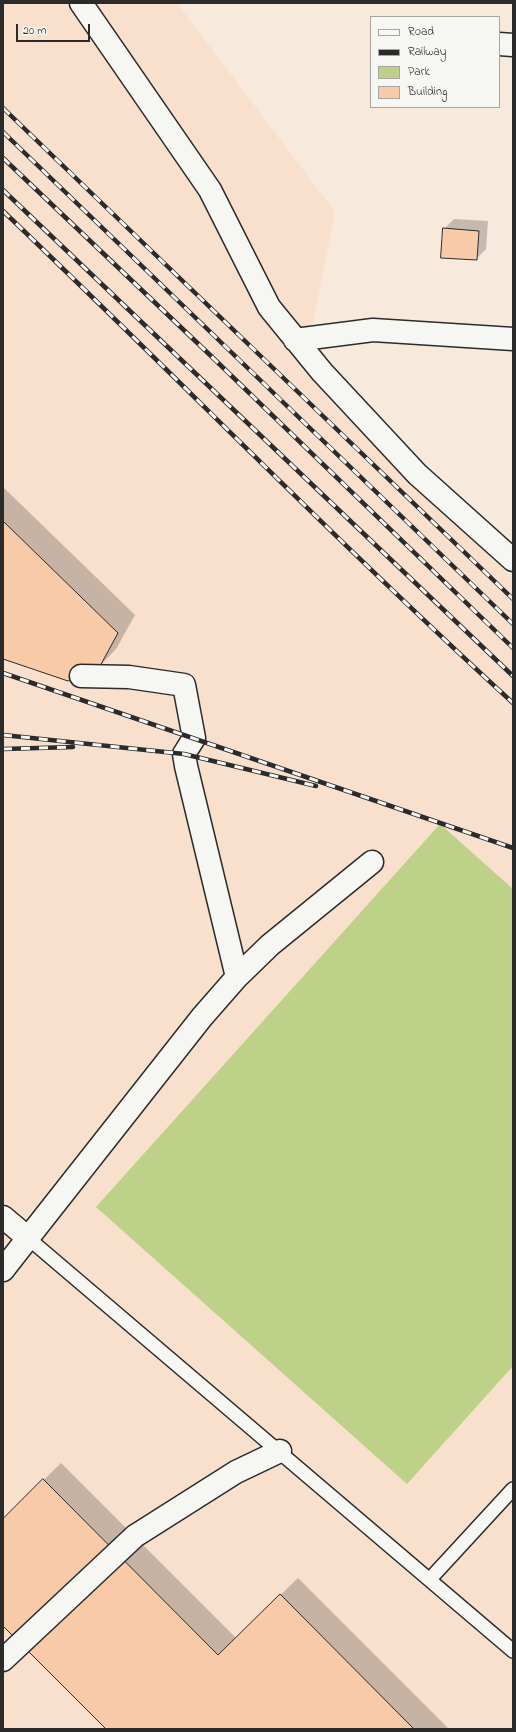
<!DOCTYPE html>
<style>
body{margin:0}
#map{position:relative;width:516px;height:1732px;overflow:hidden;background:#f7e9dc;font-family:"Indie Flower",sans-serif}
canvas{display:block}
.frame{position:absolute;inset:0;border:4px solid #2b2b2b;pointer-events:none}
.legend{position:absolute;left:370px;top:16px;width:130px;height:92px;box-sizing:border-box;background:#f6f6f2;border:1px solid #a5a5a2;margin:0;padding:5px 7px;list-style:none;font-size:12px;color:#2b2b2b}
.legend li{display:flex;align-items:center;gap:8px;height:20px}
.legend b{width:20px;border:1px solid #a5a5a2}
.scale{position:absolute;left:16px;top:24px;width:74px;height:18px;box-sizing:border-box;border:2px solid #2b2b2b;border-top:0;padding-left:5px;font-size:12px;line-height:14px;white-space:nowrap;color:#2b2b2b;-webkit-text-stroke:3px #f6f6f2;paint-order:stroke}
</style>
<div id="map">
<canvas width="516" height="1732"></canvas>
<div class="frame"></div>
<ul class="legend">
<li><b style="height:5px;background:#f6f6f2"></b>Road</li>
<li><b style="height:5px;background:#2b2b2b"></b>Railway</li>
<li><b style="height:11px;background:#bdd288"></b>Park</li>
<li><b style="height:11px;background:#f9caa8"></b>Building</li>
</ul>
<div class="scale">20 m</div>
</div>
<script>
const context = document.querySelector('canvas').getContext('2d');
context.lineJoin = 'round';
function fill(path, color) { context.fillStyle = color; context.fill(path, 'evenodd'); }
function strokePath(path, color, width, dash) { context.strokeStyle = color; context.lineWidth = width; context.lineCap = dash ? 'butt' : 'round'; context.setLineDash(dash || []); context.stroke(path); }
fill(new Path2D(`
 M3,3h174l158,209 -30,151 25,39 183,177v1150h-510z`), '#f8e0cc');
fill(new Path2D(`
 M440,824l73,65v477l-106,118 -311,-277z`), '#bdd288');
fill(new Path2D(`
 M454,219l34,2 -2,28 -10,10 -32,-30z
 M3,487l132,128 -19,34 -17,18 -96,-9z
 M61,1463l175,175 62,-60 151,151h-342l-104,-105v-104z`), '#0003');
const building = new Path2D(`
 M443,228l36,3 -2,29 -36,-2z
 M3,521l115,112 -19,35 -31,13 -65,-22z
 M43,1479l175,176 62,-61 134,135h-308l-103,-103v-107z`);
fill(building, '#f9caa8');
strokePath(building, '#2b2b2b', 1);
const service = new Path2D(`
 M28,1238l485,413
 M430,1579l83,-90`);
const minor = new Path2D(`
 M81,3l129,187 59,117 53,65 95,102 96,86
 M499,44l14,1
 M295,340l78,-10 140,9
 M81,676l48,1 55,8 10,53 -10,16 2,12 51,211
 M28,1238l174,-221 35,-40 33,-32 102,-83
 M3,1660l132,-124 101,-64 44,-21`);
const tertiary = new Path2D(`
 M3,1217l25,21 -25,32`);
strokePath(service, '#2b2b2b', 16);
strokePath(minor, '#2b2b2b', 25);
strokePath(tertiary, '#2b2b2b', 25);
strokePath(service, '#f6f6f2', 13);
strokePath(minor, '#f6f6f2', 22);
strokePath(tertiary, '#f6f6f2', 22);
const rail = new Path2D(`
 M3,108l510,491
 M3,132l510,492
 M3,158l207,197 303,293
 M3,190l510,486
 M3,211c171,163 336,333 510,492
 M3,673l510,175
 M3,735l181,19 132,32
 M3,749l70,-2`);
strokePath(rail, '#2b2b2b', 4.5);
strokePath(rail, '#f6f6f2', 3, [9]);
</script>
